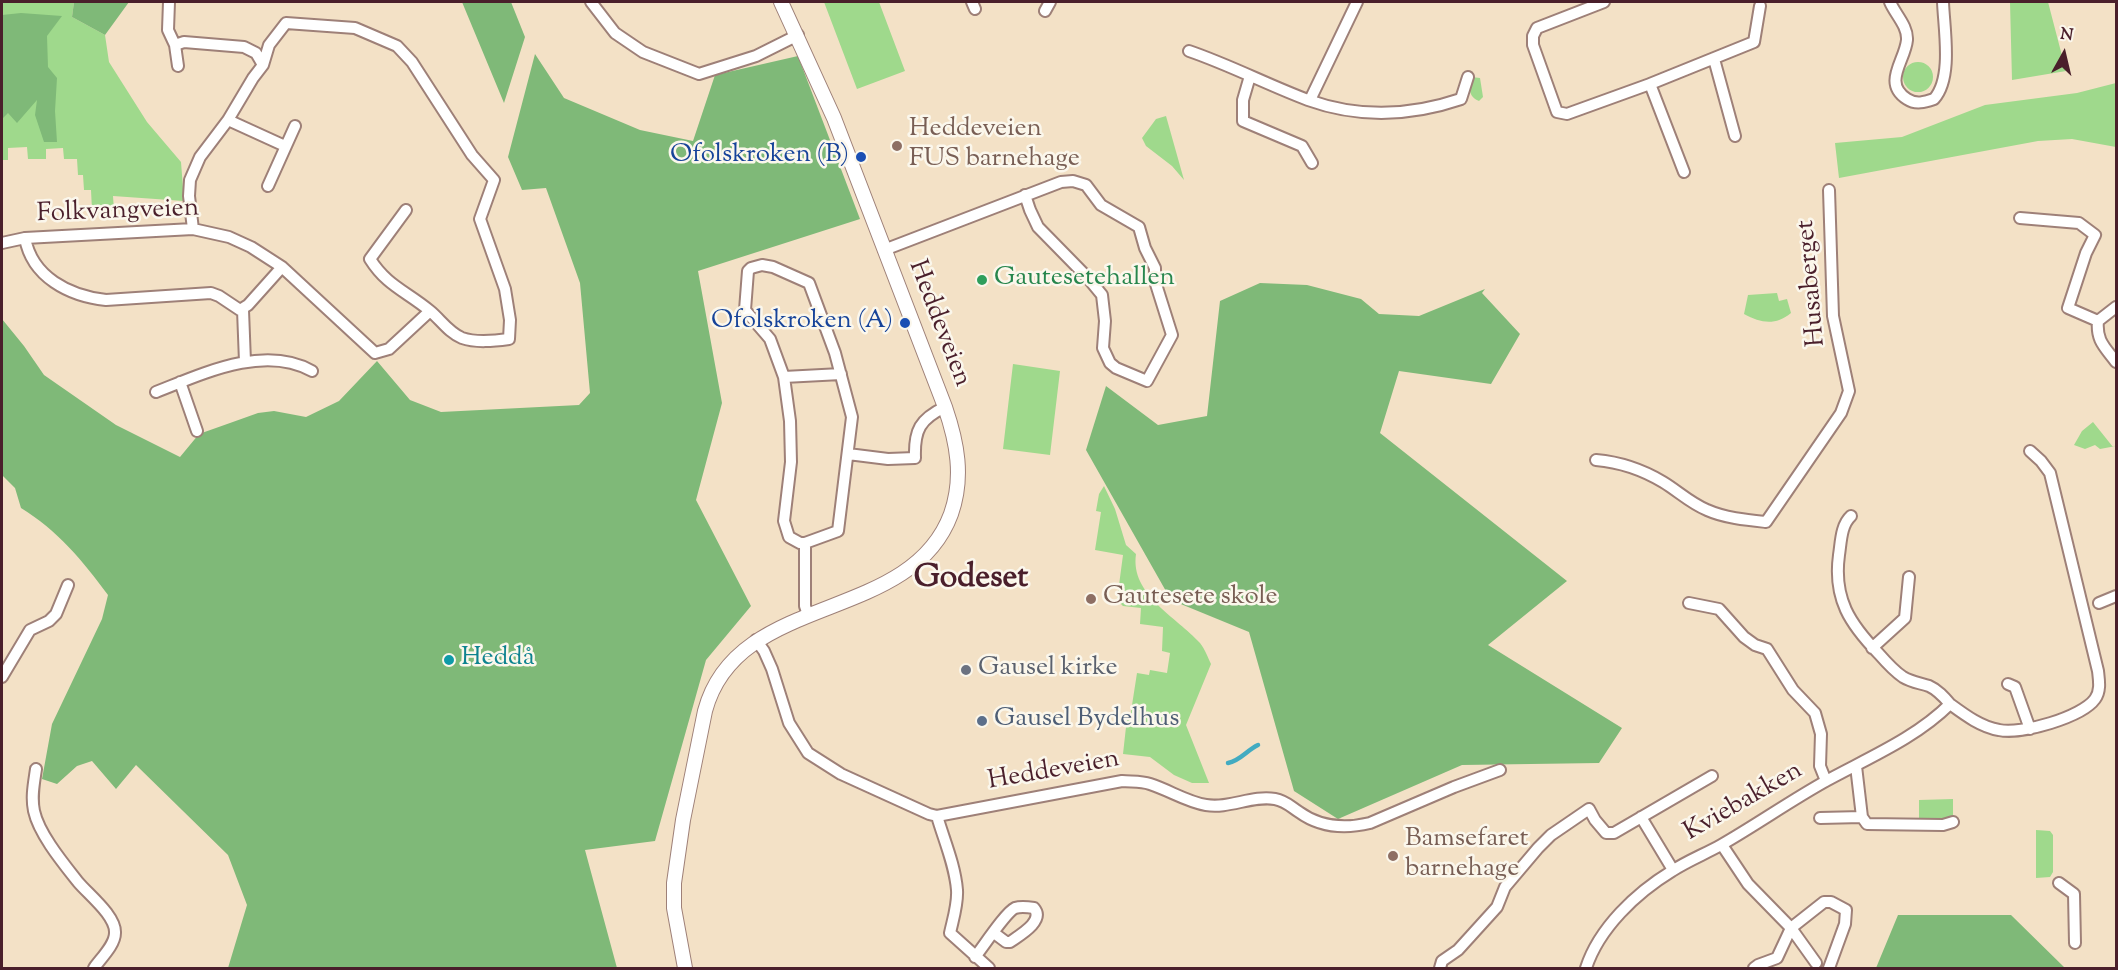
<!DOCTYPE html>
<meta charset="utf-8">
<style>
body{margin:0}
#map{position:relative;width:2118px;height:970px;overflow:hidden;background:#f3e1c6;font-family:"Sorts Mill Goudy",serif}
canvas{display:block}
.frame{position:absolute;inset:0;border:3px solid #4a1f2b;pointer-events:none}
.north{position:absolute;left:2034px;top:24px;width:60px;height:60px;-webkit-text-stroke:4px #fbf7ec;paint-order:stroke;rotate:8deg;font-size:16px;font-weight:700;line-height:24px;text-align:center;color:#4a1f2b}
.north::after{content:'';display:block;margin:auto;width:21px;height:27px;background:#4a1f2b;clip-path:polygon(50% 0,100% 100%,50% 72%,0 100%)}
</style>
<div id="map">
<canvas width="2118" height="970"></canvas>
<div class="frame"></div>
<div class="north">N</div>
</div>
<script>
const context = document.querySelector('canvas').getContext('2d');
context.lineJoin = 'round';
function fill(path, color) { context.fillStyle = color; context.fill(path, 'evenodd'); }
function strokePath(path, color, width, dash) { context.strokeStyle = color; context.lineWidth = width; context.lineCap = dash ? 'butt' : 'round'; context.setLineDash(dash || []); context.stroke(path); }
function label(font, color, halo, rows, align = 'center') {
  context.font = font + ' "Sorts Mill Goudy",serif'; context.lineWidth = 5; context.setLineDash([]); context.textBaseline = 'middle'; context.strokeStyle = halo; context.fillStyle = color; for (const [text, x, y, turn = 0] of rows) {
    context.save(); context.translate(x, y); context.rotate((+turn || 0) * Math.PI / 180); context.textAlign = isNaN(turn) ? turn : align; if (halo) context.strokeText(text, 0, 0); context.fillText(text, 0, 0); context.restore();
  }
}
fill(new Path2D(`
 M2,2h72l-2,15 33,18 4,27 38,60 34,40 3,39 -71,-5 1,15 -22,-1 -1,-20h-7l-1,-15h-5l-1,-16h-13l-1,-11 -17,1v10h-18l-1,-12 -19,1v12h-6z
 M824,2h55l26,69 -48,18z
 M2010,2h38l18,69 -54,9z
 M1903 77a15 15 0 1 1 30 0a15 15 0 1 1-30 0Z
 M1471,77l9,1 3,19 -4,4c-12,-5 -9,-14 -8,-24z
 M2116,83v64l-44,-8 -34,2 -199,37 -4,-35 67,-6 83,-32 92,-12z
 M1166,116l18,64 -12,-14 -26,-20 -4,-8 14,-19z
 M1777,293l2,8 8,-2 4,14c-16,13 -30,10 -47,1l4,-19z
 M1013,364l47,7 -10,84 -47,-6z
 M2093,422l20,25 3,-2v1l-16,3 -5,-4 -10,4 -11,-4 8,-14z
 M1104,486l11,23 11,36 10,9c-6,41 41,63 64,89 5,6 8,15 11,21l-25,61 23,58h-17l-18,-8 -24,-18 -27,-3 4,-36h3l7,-45 12,2 1,-5 17,3 3,-20 -8,-2 1,-24 -23,-3 1,-16 -18,-2 -6,-6 6,-45 -28,-5 6,-38 -5,-1 3,-17z
 M1953,799v23l-34,3v-25z
 M2036,830l14,1 3,4v37l-3,5 -14,1z`), '#9fd98c');
fill(new Path2D(`
 M74,2h55l-24,33 -33,-18z
 M462,2h49l14,35 -21,66z
 M21,13l41,3 -15,20 1,31 9,11 -2,33 2,31h-13l-9,-27 2,-15 -20,23 -9,-10 -6,6v-104z
 M535,54l29,44 76,32 53,11 22,-66 83,-19 62,163 -162,52 24,132 -26,97 55,106 -45,54 -51,181 -70,9 32,118h-389l19,-63 -19,-50 -92,-90 -20,24 -24,-28 -15,5 -20,18 -15,-5 10,-55 50,-105 6,-24c-25,-34 -51,-65 -87,-87l-6,-20 -13,-13v-156l22,27 20,29 72,50 64,32 19,-23 31,-11 28,-10 16,-2 32,6 33,-16 38,-40 33,39 31,12 138,-7 11,-12 -10,-110 -34,-95 -24,2 -14,-33z
 M1260,283l47,2 54,14 18,15 40,2 66,-27 -3,4 38,41 -29,50 -92,-13 -19,62 187,148 -79,64 134,83 -23,35 -137,2 -124,54 -44,-28 -45,-159 -78,-32 -85,-150 20,-64 52,39 49,-9 13,-115z
 M1898,915h113l54,53h-189z`), '#7fb978');
strokePath(new Path2D(`
 M1228,763c12,-2 19,-13 30,-18`), '#42abc1', 4.5);
const minor = new Path2D(`
 M169,2l-1,28 7,15 3,21
 M591,2l24,31 28,19 56,22 57,-18 42,-21
 M972,2l3,7
 M1604,2l-67,26 -4,8v9l24,67 10,2 83,-30 34,88
 M1890,2c5,12 18,24 17,38 -2,21 -25,43 0,59 9,6 18,3 27,0 19,-21 10,-70 9,-97
 M1045,11l5,-9
 M175,45l9,-3 60,5 12,6 7,12
 M1189,51c41,14 79,34 119,49 50,18 103,16 153,-1l7,-22
 M1714,59l21,77
 M1250,76l-7,24v21l59,25 10,17
 M1650,84l104,-42 6,-36
 M1310,100l47,-98
 M228,120l57,26
 M268,186l27,-60
 M2020,218l59,5 16,12 -9,18 -18,55 30,13
 M193,229l-4,-33 1,-16 10,-23 28,-37 25,-42 10,-13 6,-20 17,-22 69,5 42,18 15,16 60,93 22,25 -14,39 25,70 5,31 -1,19c-15,2 -33,4 -47,-1 -13,-5 -22,-19 -32,-27 -24,-20 -43,-25 -60,-52l36,-49
 M25,238c7,39 44,58 81,62l105,-7 8,3 21,14 8,-5 34,-38
 M2,243l23,-5 168,-9 36,8 22,10 31,20 93,86 14,-4 41,-38
 M884,250l177,-68 12,-1 13,4 15,20 38,22 6,21 10,20v13l17,54 -25,46 -31,-13 -6,-5 -7,-15 2,-27 -3,-26 -14,-17 -50,-51 -8,-17 -5,-15
 M762,265l11,2 36,16 26,70 17,64 -14,114 -33,12h-5l-11,-6 -5,-16 7,-59 -1,-41 -6,-44 -14,-38 -25,-29 3,-39 3,-3z
 M2116,307l-18,14c-2,20 7,26 18,41
 M243,310l2,52
 M784,377l57,-3
 M180,382l17,49
 M156,392c46,-18 108,-48 156,-21
 M848,454l40,5 27,-1c-1,-28 5,-39 30,-51
 M1596,460c23,2 47,10 67,22 15,9 27,21 44,28 18,8 39,10 59,12l75,-109 8,-22 -16,-75 -4,-126
 M1851,516c-10,9 -10,26 -12,39 -6,44 11,69 40,99 7,8 15,17 24,23 8,5 17,6 26,9 9,4 15,11 21,18
 M805,543v63l3,9
 M1689,603l30,6 25,28 11,8 12,4 26,41 22,23 6,21 -1,32 6,15
 M2099,603l17,-7
 M756,640l8,11 8,18 17,54 19,30 33,21 88,40 8,2 185,-35c9,1 19,0 28,3 19,6 37,18 56,21 23,4 46,-10 69,-6 11,2 16,8 24,13 22,16 46,17 71,11l84,-36 46,-17
 M1872,648l33,-30 4,-41
 M2,677l28,-47 19,-9 7,-7 12,-29
 M2008,684l7,3 15,42
 M1856,766l6,51 5,7 76,1 10,-3
 M36,769c-2,14 -5,28 -2,42 5,23 29,52 44,71 11,13 38,34 37,51 0,12 -14,25 -21,35
 M937,816c7,24 18,49 20,74 1,14 -4,29 -7,43l39,35
 M1641,817l32,53
 M1820,818l42,-1
 M1722,845l26,39 43,44 25,35
 M2059,883l15,11 1,49
 M975,957c8,-10 31,-45 40,-49 6,-2 13,-1 19,0 11,13 -14,27 -24,34h-4l-12,-9
 M1440,968l2,-7 16,-11 39,-43 8,-20 33,-39 13,-13 38,-26 6,11 11,13h8l98,-57
 M1586,968c13,-40 50,-75 86,-97 15,-10 33,-17 49,-26 35,-20 69,-44 105,-64 42,-23 90,-43 124,-77 15,11 31,23 49,26 22,5 83,-13 96,-31 6,-8 4,-19 3,-28l-48,-198 -9,-12 -11,-10
 M1754,968l4,-3 19,-7 14,-30 33,-26h7l15,8 -1,14 -16,44`);
const tertiary = new Path2D(`
 M685,968l-11,-60v-25l9,-63 22,-109c32,-120 205,-86 246,-197 13,-37 6,-72 -6,-107l-111,-289 -53,-116`);
strokePath(minor, '#9e8078', 14);
strokePath(tertiary, '#9e8078', 16);
strokePath(minor, '#fff', 10);
strokePath(tertiary, '#fff', 14);
for (const [x, y, r, color] of [
 [897,146,6,"#8d6e63"],
 [861,157,6,"#1a4fb4"],
 [982,280,6,"#2e9e5b"],
 [905,323,6,"#1a4fb4"],
 [1091,599,6,"#8d6e63"],
 [449,660,6,"#0f9aa8"],
 [966,670,6,"#6b7280"],
 [982,721,6,"#5c6f8a"],
 [1393,856,6,"#8d6e63"]
]) { const dot = new Path2D(); dot.arc(x, y, r, 0, 2 * Math.PI); context.fillStyle = color; context.fill(dot); strokePath(dot, '#fbf7ec', 2); }
label('26px', '#785e54', '#fbf7ec', [
 ["Heddeveien",909,131],
 ["FUS barnehage",909,161],
 ["Gautesete skole",1103,599],
 ["Bamsefaret",1405,841],
 ["barnehage",1405,871]
], 'left');
label('26px', '#164399', '#fbf7ec', [
 ["Ofolskroken (B)",849,157],
 ["Ofolskroken (A)",893,323]
], 'right');
label('26px', '#4a1f2b', '#fbf7ec', [
 ["Folkvangveien",118,213,-2],
 ["Husaberget",1813,283,-95],
 ["Heddeveien",938,324,69],
 ["Heddeveien",1054,772,-10],
 ["Kviebakken",1744,803,-30]
]);
label('26px', '#27864d', '#fbf7ec', [
 ["Gautesetehallen",994,280]
], 'left');
label('26px', '#0d838f', '#fbf7ec', [
 ["Heddå",461,660]
], 'left');
label('26px', '#5b616d', '#fbf7ec', [
 ["Gausel kirke",978,670]
], 'left');
label('26px', '#4e5e75', '#fbf7ec', [
 ["Gausel Bydelhus",994,721]
], 'left');
label('bold 32px', '#4a1f2b', '#fbf7ec', [
 ["Godeset",971,581]
]);
</script>
